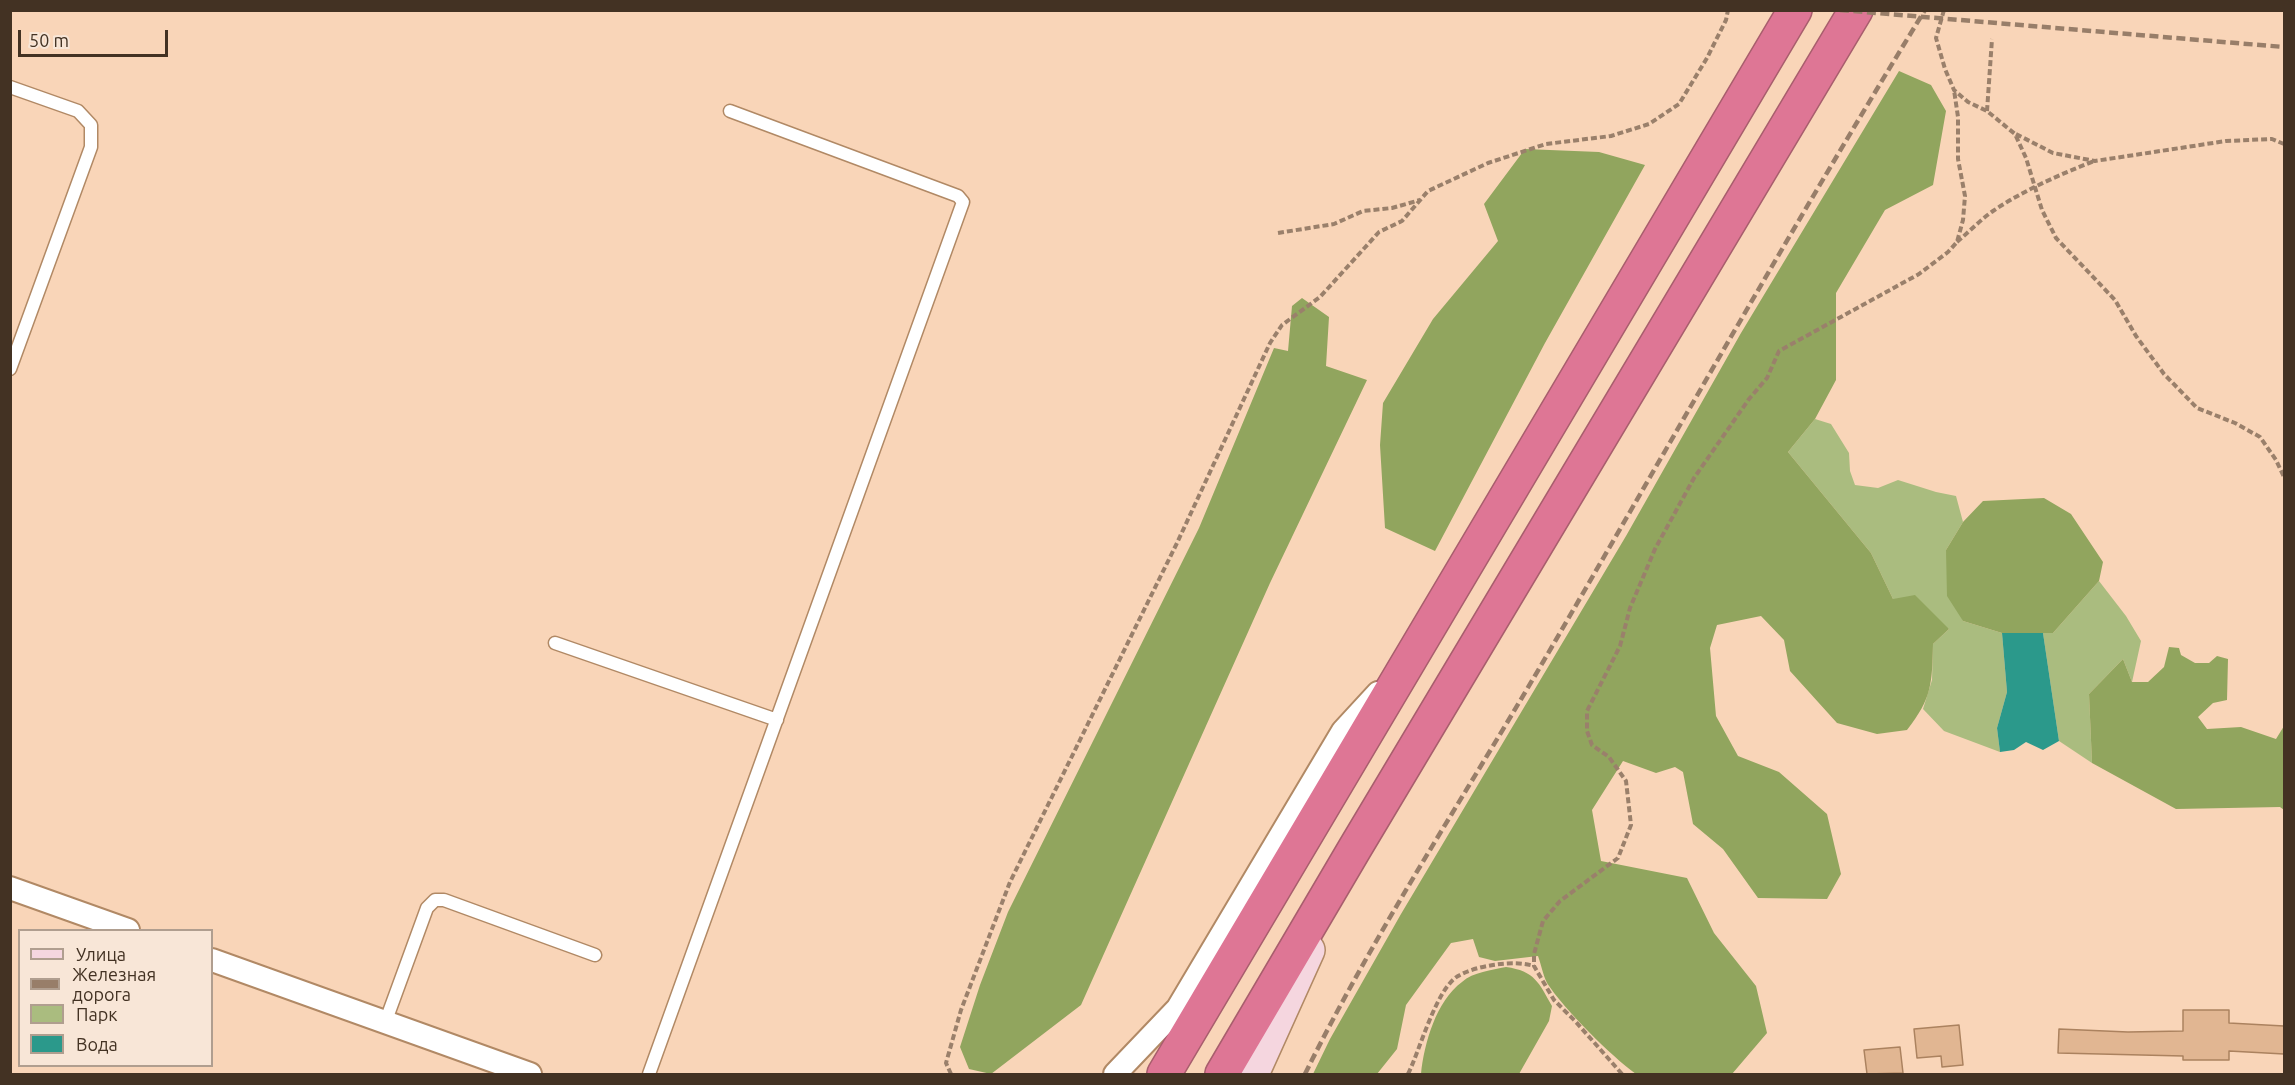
<!DOCTYPE html>
<meta charset="utf-8">
<style>
body{margin:0}
#map{position:relative;width:2295px;height:1085px;overflow:hidden;background:#f9d5b8;font-family:Ubuntu,sans-serif}
canvas{display:block}
.frame{position:absolute;inset:0;border:12px solid #433223;pointer-events:none}
.legend{position:absolute;left:18px;top:929px;width:195px;height:138px;box-sizing:border-box;background:#f8e6d7;border:2px solid #b09e8f;margin:0;padding:8px 10px;list-style:none;font-size:18px;color:#433223}
.legend li{display:flex;align-items:center;gap:12px;height:30px}
.legend b{width:30px;border:2px solid #b09e8f}
.scale{position:absolute;left:18px;top:30px;width:150px;height:27px;box-sizing:border-box;border:3px solid #433223;border-top:0;padding-left:8px;font-size:18px;line-height:21px;white-space:nowrap;color:#433223;-webkit-text-stroke:4px #f8e6d7;paint-order:stroke}
</style>
<div id="map">
<canvas width="2295" height="1085"></canvas>
<div class="frame"></div>
<ul class="legend">
<li><b style="height:8px;background:#f5d6df"></b>Улица</li>
<li><b style="height:8px;background:#987e69"></b>Железная дорога</li>
<li><b style="height:16px;background:#aabc7f"></b>Парк</li>
<li><b style="height:16px;background:#2b998b"></b>Вода</li>
</ul>
<div class="scale">50 m</div>
</div>
<script>
const context = document.querySelector('canvas').getContext('2d');
context.lineJoin = 'round';
function fill(path, color) { context.fillStyle = color; context.fill(path, 'evenodd'); }
function strokePath(path, color, width, dash) { context.strokeStyle = color; context.lineWidth = width; context.lineCap = dash ? 'butt' : 'round'; context.setLineDash(dash || []); context.stroke(path); }
fill(new Path2D(`
 M1815,419l16,5 18,29 1,18 5,14 23,3 20,-8 38,12 20,4 7,26 -17,28 17,71 39,12 5,59 -10,36 3,24 -56,-21 -21,-22 9,-29 1,-36 16,-15 -56,-30 -22,-46 -83,-101z
 M2099,581l27,35 15,25 -9,41 -9,-23 -34,35 3,69 -33,-22 -16,-108h10z`), '#aabc7f');
fill(new Path2D(`
 M1899,71l32,14 15,26 -13,74 -48,25 -49,83v87l-21,39 -27,33 83,101 22,46 22,-4 34,34 -16,15c-1,40 -1,54 -26,86l-30,4 -40,-11 -47,-52 -6,-31 -23,-24 -44,9 -7,23 6,68 22,40 41,16 48,42 14,60 -14,25 -69,-1 -35,-49 -30,-25 -10,-52 -8,-5 -19,6 -33,-12 -31,49 9,51 86,17 27,55 42,53 11,47 -35,41h-96c-25,-18 -72,-65 -89,-91 -4,-8 -6,-19 -9,-27l-43,5 -16,-4 -6,-18 -22,4 -45,62 -9,44 -20,25h-64l17,-35 71,-125 225,-378 115,-203z
 M1525,149l74,3 46,13 -100,178 -110,208 -50,-23 -5,-83 3,-42 50,-84 65,-78 -14,-37z
 M1302,298l27,19 -3,49 41,14 -97,203 -189,422 -90,69 -22,-5 -9,-22 20,-62 28,-73 191,-384 75,-180 14,3 4,-45z
 M2044,498l27,16 32,48 -4,19 -46,52h-51l-39,-12 -16,-25 -1,-46 17,-28 20,-21z
 M2169,647l10,1 2,7 14,8h14l8,-7 11,3 -1,41 -14,3 -15,14 9,12 34,-2 35,12 8,-13v84l-4,-3 -104,2 -84,-46 -3,-69 34,-35 9,23h16l16,-15z
 M1506,967c29,4 33,16 46,39l-3,15 -30,53h-98c3,-30 15,-73 41,-92 11,-10 30,-12 44,-15z`), '#91a55e');
fill(new Path2D(`
 M2002,633h41l16,108 -16,9 -17,-8 -12,8 -14,2 -3,-24 10,-36z`), '#2b998b');
const building = new Path2D(`
 M2183,1010h46v13l55,3v28l-55,-3v9h-46v-4l-125,-3 1,-24 69,3 55,-1z
 M1959,1025l4,40 -21,2 -1,-11 -24,2 -3,-29z
 M1900,1047l3,26 -36,1 -3,-24z`);
fill(building, '#e1b692');
strokePath(building, '#ab825f', 1.5);
const lane = new Path2D(`
 M10,87l68,24 13,14v22l-81,222
 M555,643l222,77
 M385,1023l42,-115 8,-8h9l151,55
 M649,1074l314,-872 -5,-6 -228,-85`);
const street = new Path2D(`
 M10,888l118,42
 M212,960l318,114
 M1115,1074l63,-66 165,-277 35,-38`);
const secondary = new Path2D(`
 M1252,1074l56,-124`);
const highway = new Path2D(`
 M1164,1074l631,-1064
 M1222,1074l133,-226 501,-838`);
strokePath(lane, '#b18965', 15);
strokePath(street, '#b18965', 26);
strokePath(secondary, '#b18965', 36);
strokePath(highway, '#a85e6d', 36);
strokePath(new Path2D(`
 M1944,10l-8,28 9,31 9,21 14,12 19,9 28,23 11,24 16,52 14,28 59,62 21,36 28,38 33,34 38,15 25,14 16,23 8,17
 M1987,111l5,-72
 M2016,134l37,19 42,8 131,-20 46,-2 12,5
 M1278,233l56,-9 29,-13 29,-3 28,-8
 M1957,242c12,-10 23,-22 36,-31 31,-21 66,-36 101,-50
 M951,1074l-5,-11 15,-53 49,-128 167,-339 93,-200 12,-18 38,-28 59,-65 23,-11 26,-30 60,-28 58,-19 65,-8 38,-12 30,-20 28,-46 19,-38 2,-10
 M1408,1074c12,-24 28,-85 50,-98 10,-6 23,-9 35,-11 14,-2 27,-3 41,1
 M1622,1074l-46,-52 -22,-22 -20,-34v-12l9,-33 17,-20 58,-43 13,-33 -5,-44 -17,-24 -17,-12 -5,-14v-20l33,-65 10,-38 25,-59 39,-71 55,-79 18,-21 12,-27 140,-77 29,-22 9,-10 6,-22 2,-24 -7,-37v-42l-4,-27`), '#9a806b', 4, [6, 3]);
strokePath(lane, '#fff', 12);
strokePath(street, '#fff', 22);
strokePath(secondary, '#f5d6df', 33);
strokePath(highway, '#de7695', 33);
strokePath(new Path2D(`
 M1840,10l444,37
 M1305,1074c70,-142 158,-275 238,-412 127,-218 250,-437 382,-652`), '#987e69', 4.5, [9, 4.5]);
</script>
